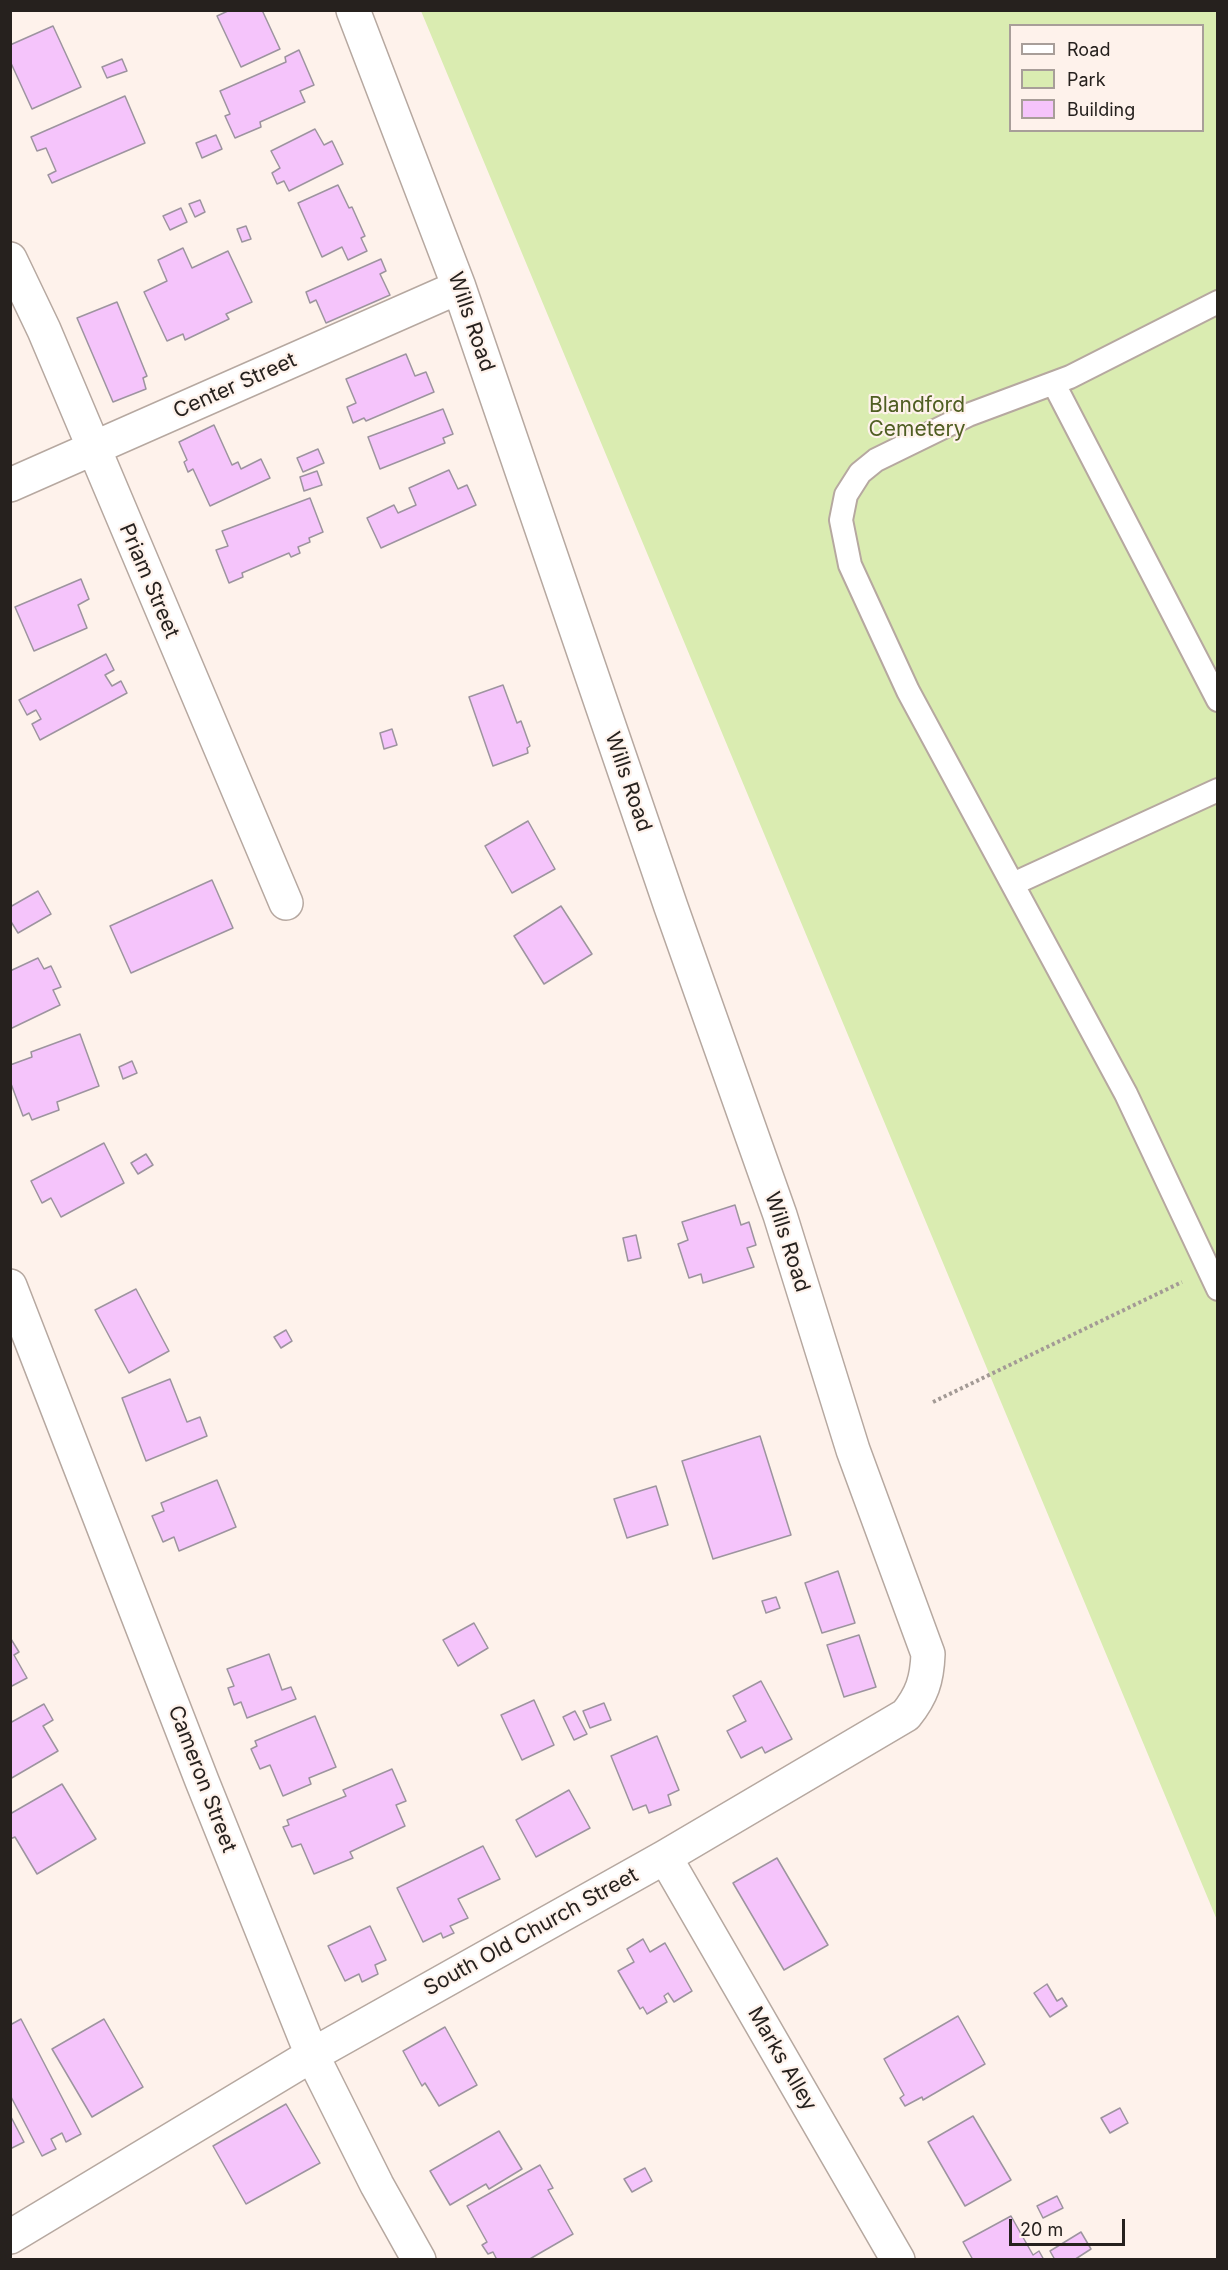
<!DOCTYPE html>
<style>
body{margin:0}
#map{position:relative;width:1228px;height:2270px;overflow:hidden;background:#fef2eb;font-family:Inter,sans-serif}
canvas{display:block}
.frame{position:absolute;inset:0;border:12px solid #26211e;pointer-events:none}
.legend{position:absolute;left:1009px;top:24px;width:195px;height:108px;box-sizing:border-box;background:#fef2eb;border:2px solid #a89e99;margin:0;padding:8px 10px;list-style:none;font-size:18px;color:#26211e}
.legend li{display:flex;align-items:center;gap:12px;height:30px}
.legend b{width:30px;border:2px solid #a89e99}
.scale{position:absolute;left:1009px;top:2219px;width:116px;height:27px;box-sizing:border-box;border:3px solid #26211e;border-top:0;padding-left:8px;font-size:18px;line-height:21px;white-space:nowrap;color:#26211e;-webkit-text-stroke:4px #fef2eb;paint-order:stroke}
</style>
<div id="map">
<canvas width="1228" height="2270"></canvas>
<div class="frame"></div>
<ul class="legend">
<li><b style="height:8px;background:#fff"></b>Road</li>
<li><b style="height:16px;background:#daecb1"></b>Park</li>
<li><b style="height:16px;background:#f5c4fb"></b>Building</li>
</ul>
<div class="scale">20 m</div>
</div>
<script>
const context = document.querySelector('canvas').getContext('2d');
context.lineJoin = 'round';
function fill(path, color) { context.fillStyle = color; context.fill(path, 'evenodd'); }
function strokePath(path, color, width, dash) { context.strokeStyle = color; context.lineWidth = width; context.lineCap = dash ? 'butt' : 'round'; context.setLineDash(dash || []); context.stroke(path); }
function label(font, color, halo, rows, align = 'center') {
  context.font = font + ' Inter,sans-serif'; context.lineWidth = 4.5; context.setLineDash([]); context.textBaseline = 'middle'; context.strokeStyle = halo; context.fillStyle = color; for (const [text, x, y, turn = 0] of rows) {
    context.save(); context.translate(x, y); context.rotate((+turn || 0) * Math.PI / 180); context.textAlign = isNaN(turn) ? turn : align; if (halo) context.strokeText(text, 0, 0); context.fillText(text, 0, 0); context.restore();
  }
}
fill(new Path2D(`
 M421,11h796v1909zM1010,26h192v104h-192z`), '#daecb1');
const building = new Path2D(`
 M230,10h32l18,39 -39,18 -24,-51z
 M53,26l28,61 -49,22 -22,-48v-16z
 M299,50l15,35 -14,6 5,11 -45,20 1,5 -26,11 -10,-22 5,-2 -10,-23 66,-29 -1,-5z
 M122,59l5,12 -20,7 -5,-11z
 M125,96l20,47 -93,40 -4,-8 8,-4 -10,-23 -9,3 -6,-14z
 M315,129l9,16 8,-4 11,23 -54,27 -5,-10 -7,3 -5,-11 8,-5 -9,-17z
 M216,135l6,14 -20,9 -6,-15z
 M338,185l11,23 3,-1 13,29 -4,2 6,13 -19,9 -6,-13 -20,10 -24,-54z
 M200,200l5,12 -10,5 -6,-13z
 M181,208l6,14 -17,8 -7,-14z
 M246,226l5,13 -9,3 -5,-13z
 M183,248l9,20 36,-17 24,51 -26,12 3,5 -44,21 -2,-6 -16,7 -23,-49 23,-11 -9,-21z
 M381,259l5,12 -6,3 10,21 -64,28 -10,-23 -6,3 -4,-11z
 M117,302l30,74 -4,2 3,11 -33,13 -36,-84z
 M406,354l9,22 11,-4 8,20 -68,29 -2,-3 -11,5 -6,-16 9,-4 -10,-24z
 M443,409l10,25 -10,4 2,5 -65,26 -12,-32z
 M214,425l18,40 6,-3 3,7 20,-10 9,19 -60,28 -17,-37 -5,3 -4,-10 3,-2 -8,-18z
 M318,449l6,14 -21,9 -6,-14z
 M449,470l9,19 9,-4 9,20 -95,43 -14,-30 27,-13 4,8 18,-8 -7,-17z
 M317,471l5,14 -18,6 -4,-14z
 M310,498l13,34 -14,6 1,4 -12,5 2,6 -9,4 -2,-4 -47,20 1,4 -14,6 -13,-33 12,-4 -6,-15z
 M81,579l8,20 -11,6 9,23 -53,23 -19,-44z
 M106,654l8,16 -9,5 7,11 9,-5 6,12 -87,47 -8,-16 9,-5 -5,-9 -9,5 -8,-15z
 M503,685l14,38 4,-2 9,25 -3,2 1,5 -35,13 -24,-69z
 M392,729l5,16 -13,4 -4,-16z
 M528,821l27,48 -43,24 -27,-47z
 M212,880l21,48 -102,45 -21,-47z
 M38,891l13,23 -33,19 -8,-13v-13z
 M561,906l31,48 -48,30 -30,-48z
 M38,958l6,11 7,-3 10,21 -8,3 7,15 -50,24v-58z
 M80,1034l19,52 -42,16 2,8 -27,10 -3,-7 -6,3 -13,-35v-16l22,-8 -1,-5z
 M132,1061l5,12 -14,6 -4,-12z
 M104,1143l20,40 -63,34 -10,-19 -9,5 -11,-22z
 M146,1154l7,11 -15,9 -7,-11z
 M735,1205l6,20 8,-3 7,23 -9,3 7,19 -51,16 -2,-9 -12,4 -11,-34 10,-4 -6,-18z
 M636,1235l5,23 -13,3 -5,-23z
 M136,1289l33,62 -40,22 -34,-63z
 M286,1330l6,11 -11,7 -7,-11z
 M170,1379l17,43 13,-5 7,19 -61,25 -24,-63z
 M760,1436l31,99 -78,24 -31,-98z
 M217,1480l19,47 -57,24 -5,-14 -11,5 -11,-26 12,-5 -3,-8z
 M656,1486l12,39 -41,13 -13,-39z
 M838,1571l17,52 -33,10 -17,-50z
 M776,1597l4,11 -14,5 -4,-12z
 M474,1623l14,25 -30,18 -15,-26z
 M859,1635l17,52 -32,10 -17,-52z
 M11,1639l8,13 -5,3 13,23 -17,9z
 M269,1654l13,36 9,-3 5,12 -49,19 -6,-16 -7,3 -6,-17 6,-2 -7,-17z
 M761,1681l31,58 -27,14 -3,-6 -21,11 -14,-27 19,-10 -13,-25z
 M534,1700l20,45 -32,15 -21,-45z
 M604,1703l7,17 -21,8 -7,-17z
 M44,1704l9,16 -10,6 15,25 -48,28v-56z
 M575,1711l12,23 -13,6 -11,-23z
 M315,1716l21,51 -27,11 2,6 -28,12 -13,-31 -10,4 -9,-20 6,-3 -2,-5z
 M657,1736l22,54 -11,5 3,10 -22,8 -3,-8 -13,5 -22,-54z
 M392,1769l14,32 -10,4 9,21 -55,26 3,6 -39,16 -13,-30 -9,3 -9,-20 6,-2 -2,-5 59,-24 -3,-6z
 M62,1784l34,55 -59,35 -22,-37 -5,2v-25z
 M569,1790l21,38 -54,29 -20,-37z
 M483,1846l17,33 -42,20 10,19 -18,8 4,7 -11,5 -2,-5 -18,9 -26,-54z
 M777,1858l51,87 -44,25 -51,-87z
 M370,1926l16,34 -11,5 3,9 -16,8 -3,-8 -14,7 -17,-35z
 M643,1939l7,13 15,-9 27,48 -18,11 -6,-9 -4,3 3,6 -20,12 -4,-7 -3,2 -22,-38 16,-9 -7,-13z
 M1047,1984l10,17 5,-3 5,8 -17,11 -16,-24z
 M958,2016l27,48 -62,36 -1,-3 -17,9 -5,-8 4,-3 -20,-36z
 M21,2019l60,115 -15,8 -4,-9 -11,6 5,10 -14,7 -32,-61v-70z
 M104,2019l39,68 -51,30 -40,-68z
 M445,2027l32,58 -38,21 -14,-23 -3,3 -19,-35z
 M286,2104l34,59 -74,41 -33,-58z
 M1120,2108l8,15 -18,10 -9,-15z
 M10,2115l14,27 -14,7z
 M973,2116l38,64 -46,26 -37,-64z
 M499,2131l23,38 -33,20 -3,-5 -36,21 -20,-34z
 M540,2165l13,23 -5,2 25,44 -45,26h-31l-4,-8 -5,2 -6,-9 5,-3 -20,-36z
 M645,2168l7,13 -20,11 -8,-13z
 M1057,2196l6,12 -20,10 -6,-12z
 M1011,2216l22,39 6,-4 5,9h-71l-10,-18z
 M1081,2232l10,17 -17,11h-19l-5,-9z`);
fill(building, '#f5c4fb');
strokePath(building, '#9d949f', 1.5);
const lane = new Path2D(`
 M1218,302l-148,75 -102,38 -92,45 -16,13 -14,22 -5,25 9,45 58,126 218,403 92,195
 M1054,384l164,316
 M1013,884l205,-94`);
const street = new Path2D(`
 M10,259l34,71 242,573
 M10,485l449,-198
 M10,1286l192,495 110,274 65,130 42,75
 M665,1857l233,403
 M10,2237l302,-182 353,-198 241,-142c16,-20 21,-35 22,-61l-75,-204 -73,-235 -109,-308 -212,-620 -106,-277`);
strokePath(lane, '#b6a8a0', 26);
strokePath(street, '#b6a8a0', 36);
strokePath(new Path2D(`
 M933,1402l249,-120`), '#a39a95', 4, [3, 3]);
strokePath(lane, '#fff', 22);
strokePath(street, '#fff', 33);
label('21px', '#26211e', '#fef2eb', [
 ["Wills Road",471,322,71],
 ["Center Street",235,386,-24],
 ["Priam Street",149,581,67],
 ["Wills Road",628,782,71],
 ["Wills Road",787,1242,72],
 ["Cameron Street",202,1779,69],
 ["South Old Church Street",531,1932,-29],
 ["Marks Alley",782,2059,60]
]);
label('21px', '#4f5e22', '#fef2eb', [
 ["Blandford",917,406],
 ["Cemetery",917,430]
]);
</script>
